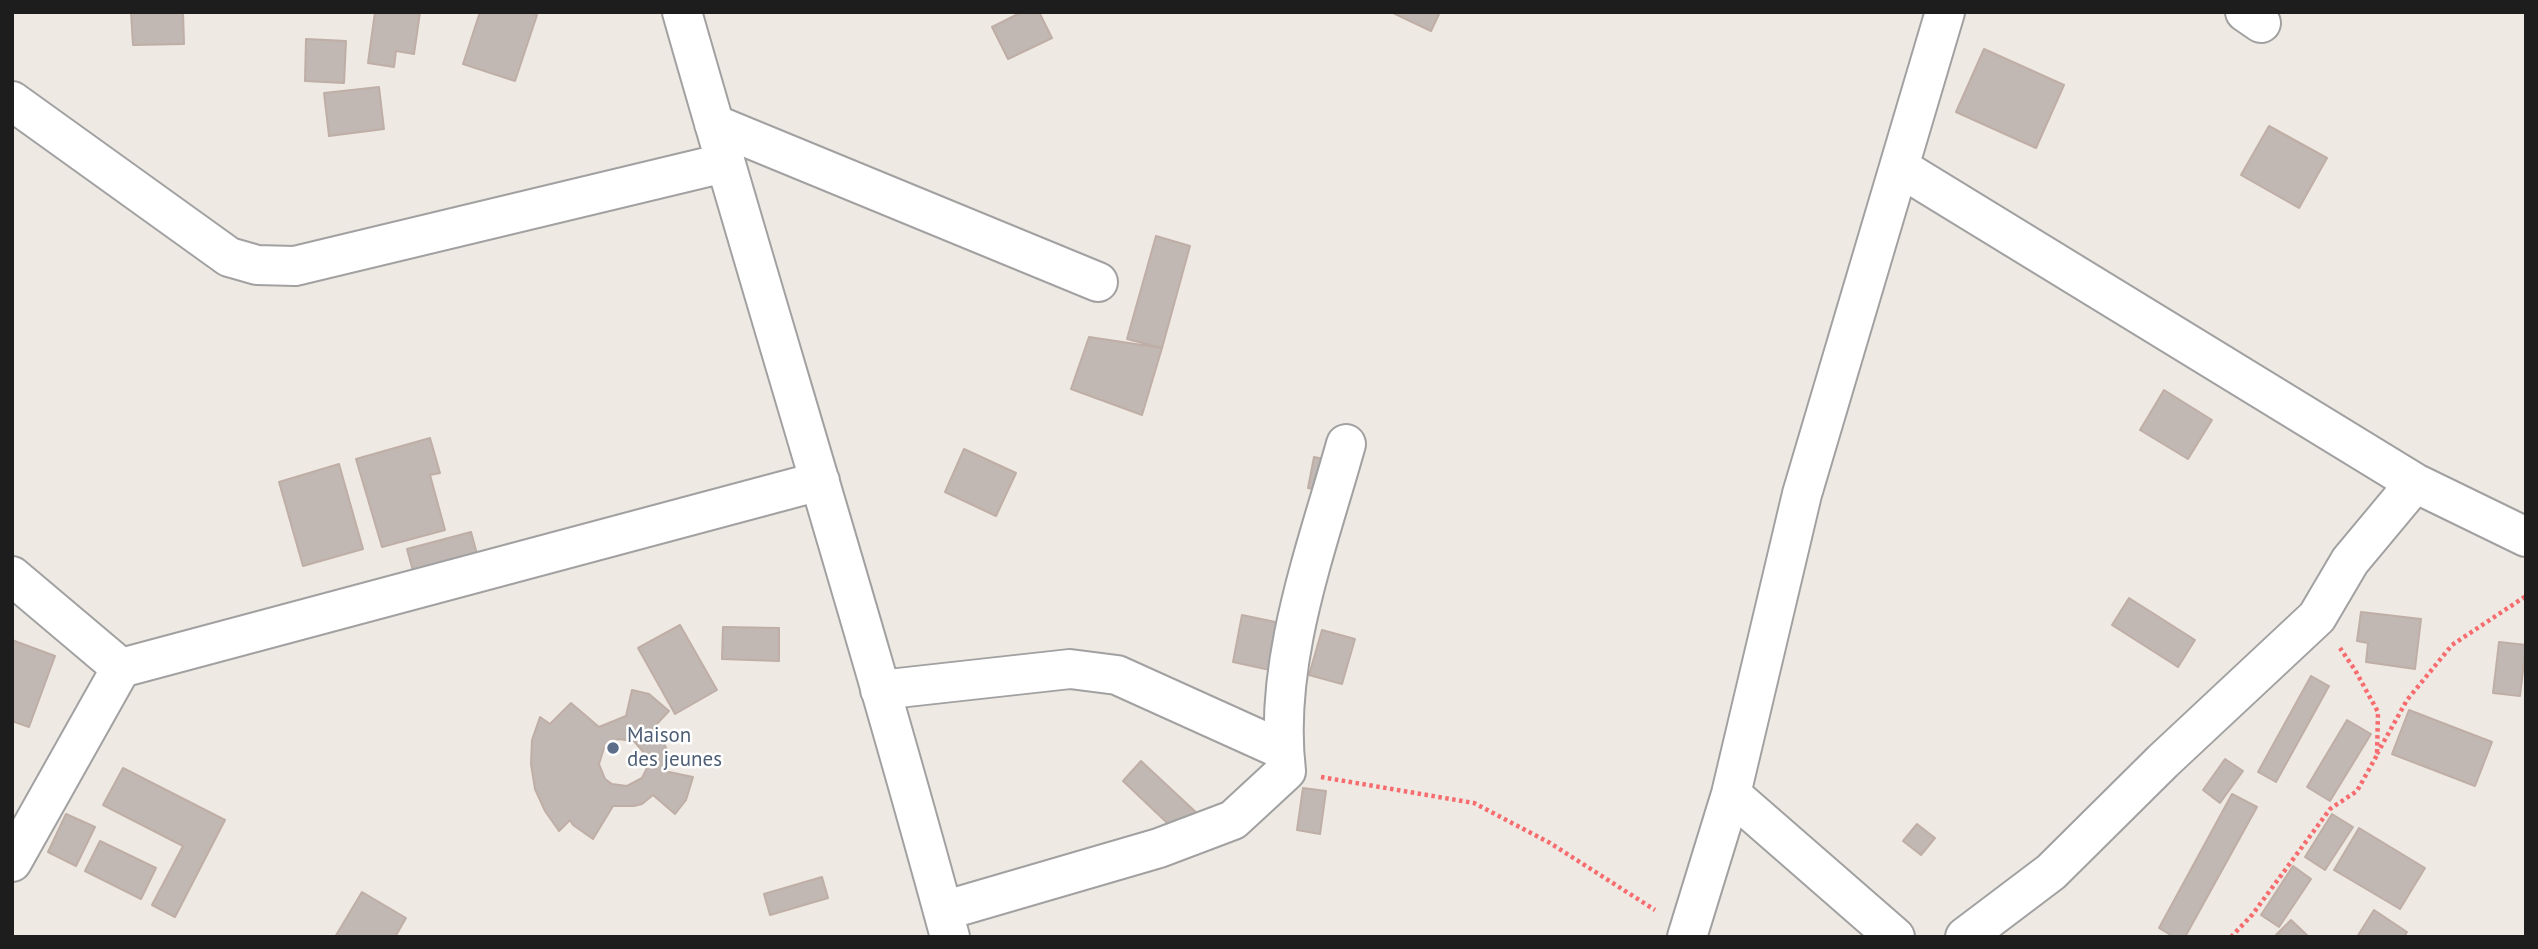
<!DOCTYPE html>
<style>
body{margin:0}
#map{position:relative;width:2538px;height:949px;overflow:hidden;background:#eee9e3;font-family:"PT Sans",sans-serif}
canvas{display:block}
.frame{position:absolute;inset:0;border:14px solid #1d1d1d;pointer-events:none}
</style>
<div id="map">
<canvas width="2538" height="949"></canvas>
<div class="frame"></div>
</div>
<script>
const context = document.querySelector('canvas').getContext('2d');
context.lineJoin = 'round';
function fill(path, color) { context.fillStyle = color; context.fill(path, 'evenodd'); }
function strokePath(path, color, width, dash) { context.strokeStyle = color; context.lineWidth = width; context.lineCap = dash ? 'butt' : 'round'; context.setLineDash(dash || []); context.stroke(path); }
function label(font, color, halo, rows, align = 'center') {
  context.font = font + ' "PT Sans",sans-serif'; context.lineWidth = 5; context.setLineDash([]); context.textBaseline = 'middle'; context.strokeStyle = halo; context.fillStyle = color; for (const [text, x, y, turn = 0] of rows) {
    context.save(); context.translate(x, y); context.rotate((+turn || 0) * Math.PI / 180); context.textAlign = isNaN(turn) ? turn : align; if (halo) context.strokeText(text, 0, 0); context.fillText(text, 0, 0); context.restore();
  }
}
const building = new Path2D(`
 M131,12h52l1,32 -51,1z
 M375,12h45l-6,42 -18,-3 -2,16 -26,-4z
 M480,12h48l9,3 -22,66 -52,-17z
 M1022,12h17l13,26 -44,21 -16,-32z
 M1391,12h49l-9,19z
 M306,39l40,2 -2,42 -39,-2z
 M1984,49l80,36 -28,63 -80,-36z
 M379,87l5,42 -55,7 -5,-43z
 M2269,126l58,32 -28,50 -58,-33z
 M1156,236l34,10 -28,102 -35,-9z
 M1089,337l73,11 -20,67 -71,-26z
 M2164,390l48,30 -24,39 -48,-29z
 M430,438l10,35 -10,2 15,55 -63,17 -26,-88z
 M964,449l52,24 -20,43 -51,-24z
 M1314,457l15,3 -5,31 -16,-3z
 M339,464l24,85 -60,17 -24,-84z
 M471,532l9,33 -64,17 -9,-33z
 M2129,598l66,42 -17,27 -66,-42z
 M2361,612l60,7 -6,50 -49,-7 2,-19 -11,-2z
 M1242,615l38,8 -10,47 -37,-8z
 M680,625l37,65 -42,24 -37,-66z
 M723,627l56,1v33l-57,-2z
 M1322,630l33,9 -13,45 -33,-9z
 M12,640l43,16 -26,71 -17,-6z
 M2499,642l27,3 -6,51 -27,-3z
 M2311,676l18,10 -53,96 -18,-10z
 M632,690l17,4 20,17 -16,17 7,7 8,17 -4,19 29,6 -7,23 -11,14 -22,-19 -11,9 -8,2h-21l-20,33 -20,-14 -3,-5 -11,11 -14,-20 -10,-22 -4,-25 1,-24 8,-23 10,7 21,-21 28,24 27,-11zM618,739l16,2 11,13 2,8 -1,8 -4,8 -15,8 -15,-2 -7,-5 -6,-15 5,-16z
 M2409,710l83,32 -17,44 -83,-32z
 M2347,720l24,14 -41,67 -23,-14z
 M2225,759l18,12 -23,32 -17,-13z
 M1141,761l59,55 -19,20 -58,-55z
 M123,768l102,52 -50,97 -23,-12 31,-59 -80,-41z
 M1303,788l23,3 -6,43 -23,-4z
 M2232,794l25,13 -72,130h-11l-15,-9z
 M66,814l29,13 -19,39 -28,-14z
 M2332,814l21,13 -28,43 -20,-13z
 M1917,824l18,14 -14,17 -18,-14z
 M2359,828l66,40 -25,41 -66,-39z
 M100,841l56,27 -15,31 -56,-28z
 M2293,866l18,13 -32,48 -18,-12z
 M822,877l6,21 -58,17 -6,-21z
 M362,892l44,26 -11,19h-60z
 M2374,910l33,22 -3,5h-47z
 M2291,920l18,17h-35z`);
fill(building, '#c2b8b3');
strokePath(building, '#bfaea6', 2);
const minor = new Path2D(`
 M682,12c88,309 184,615 268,925
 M2245,12l16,11
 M12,101l217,156 28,8 38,1 429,-103
 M714,124l384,158
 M1899,167l516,316 111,54
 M12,576l109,92
 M880,690l190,-21 47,6 166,75
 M1731,794l164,143
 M12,862l109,-194 699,-187
 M943,911l216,-63 74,-28 53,-49c-13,-109 31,-223 60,-327
 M1687,937l44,-143 71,-300 143,-482
 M1965,937l86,-65 112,-111 154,-144 33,-56 65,-78`);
strokePath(minor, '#a1a1a1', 42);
strokePath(new Path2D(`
 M2377,754l30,-54 45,-55 74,-49
 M1321,777l153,26 76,40 105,67
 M2231,937l21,-22 78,-106 27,-18 20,-36 1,-43 -23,-42 -15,-22`), '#f66c6f', 4.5, [3.5, 3.5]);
strokePath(minor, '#fff', 38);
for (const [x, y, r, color] of [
 [613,748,7,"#5c6f8a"]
]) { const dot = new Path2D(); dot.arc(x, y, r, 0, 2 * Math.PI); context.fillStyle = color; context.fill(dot); strokePath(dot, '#fff', 2.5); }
label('21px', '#4e5e75', '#fff', [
 ["Maison",627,736],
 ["des jeunes",627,760]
], 'left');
</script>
